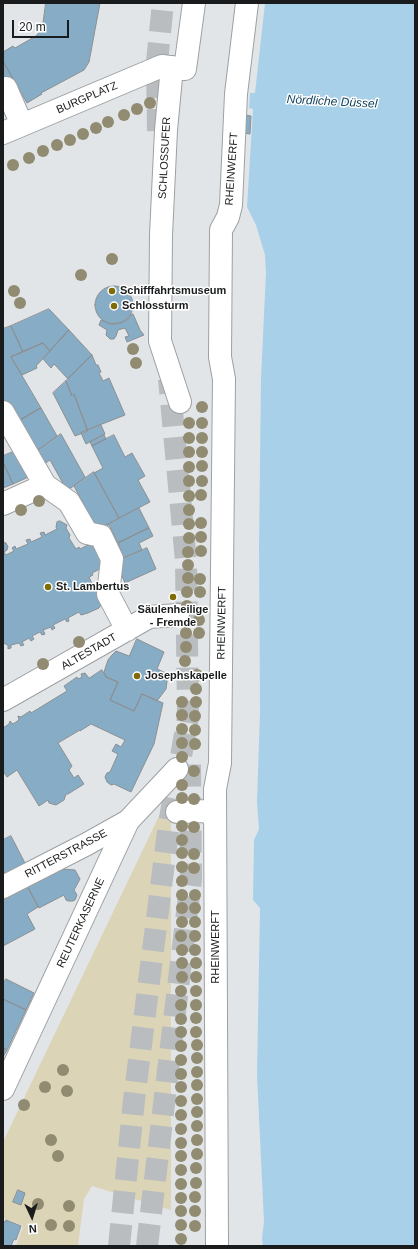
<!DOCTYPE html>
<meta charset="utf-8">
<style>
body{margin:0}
#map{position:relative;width:418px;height:1249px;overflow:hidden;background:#e1e5e8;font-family:Arial,sans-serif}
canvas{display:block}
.frame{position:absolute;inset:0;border:4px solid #191b1c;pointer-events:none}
.north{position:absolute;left:12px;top:1197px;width:40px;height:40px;-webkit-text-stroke:3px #fff;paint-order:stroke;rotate:176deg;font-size:11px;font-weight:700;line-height:16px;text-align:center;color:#191b1c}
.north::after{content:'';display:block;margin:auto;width:14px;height:18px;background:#191b1c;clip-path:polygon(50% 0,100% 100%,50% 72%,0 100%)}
.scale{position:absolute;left:12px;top:20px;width:57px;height:18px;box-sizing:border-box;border:2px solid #191b1c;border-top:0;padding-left:5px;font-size:12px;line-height:14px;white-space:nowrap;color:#191b1c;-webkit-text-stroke:3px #fff;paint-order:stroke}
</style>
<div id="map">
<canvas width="418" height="1249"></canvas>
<div class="frame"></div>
<div class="north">N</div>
<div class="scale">20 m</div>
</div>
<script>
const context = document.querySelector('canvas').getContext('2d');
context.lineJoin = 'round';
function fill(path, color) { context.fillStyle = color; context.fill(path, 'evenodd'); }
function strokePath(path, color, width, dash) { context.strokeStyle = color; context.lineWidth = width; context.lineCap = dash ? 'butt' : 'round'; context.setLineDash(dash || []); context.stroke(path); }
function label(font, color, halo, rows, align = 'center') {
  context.font = font + ' Arial,sans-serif'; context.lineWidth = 3; context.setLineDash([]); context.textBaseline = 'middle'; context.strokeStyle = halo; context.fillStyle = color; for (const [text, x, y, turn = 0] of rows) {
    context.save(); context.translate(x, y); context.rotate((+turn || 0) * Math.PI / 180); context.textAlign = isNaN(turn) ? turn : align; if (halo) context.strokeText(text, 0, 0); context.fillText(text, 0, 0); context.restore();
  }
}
fill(new Path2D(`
 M159,816l12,6v388l-79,-24 -8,13 -6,47h-62l7,-20 -20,-8v-42l1,-4 -1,-3v-27z`), '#dbd4b6');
fill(new Path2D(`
 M265,3h150v1243h-152l-1,-8 2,-16 -7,-147 3,-167 -7,-8 1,-60 5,-11 -2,-27 3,-90 -1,-165 2,-169 5,-106 -1,-17 -9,-30 -9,-18 6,-98 -4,-1 1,-15h5z`), '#a9d0e9');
const building = new Path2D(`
 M46,3h54l-11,59 -5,8 -43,23 1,1 -15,9 -24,-42v-9l10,-6 2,2 21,-12 6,-7z
 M3,63h1l11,20 -12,7z
 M244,115l7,1 -1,18 -7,-1z
 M95 305a19 19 0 1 1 38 0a19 19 0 1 1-38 0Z
 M49,309l20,21 -19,21 -7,-8 -20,9 -12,-26z
 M132,314h1l7,16 4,5 -17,7 -2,-5 4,-1 -4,-8 -7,2 -2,6 -2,3h-4l-4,-4 1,-5 -8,-5 2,-5 10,4 12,-2 5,-3z
 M11,326l12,26 -12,5 30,51 -26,15 -12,-21v-73z
 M69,330l23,25 -24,24 -14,-15 -3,4 -8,-9z
 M43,343l7,8 -14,15 1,2 -15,7 -11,-18z
 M92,355l4,10h2l3,7 -2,1 4,8 6,-3 16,37 -38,15 -13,-36 -2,2 -6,-15z
 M66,381l6,15 2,-2 14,37 -13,5 -22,-43z
 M41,408l16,28 -24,18 -18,-31z
 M101,425l4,9 -19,10 -5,-11z
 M61,434l24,43 -14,11 -6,-1 -15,-27 -9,6 -8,-12z
 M104,435l2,4 -14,7 -2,-4z
 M114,435l11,22 7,-4 13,23 -7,4 12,22 -31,16 -25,-45 9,-5 -11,-22z
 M18,450l15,25 -20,9 -10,-22v-6z
 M3,462l10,22 -10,4z
 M94,472l25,46 -22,12 -23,-44z
 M139,508l10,20 -31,15 -9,-18h-2z
 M60,521l7,4 -1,3 4,7 -1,3 7,11 3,-2 1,2 16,-8 12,24 -16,8 1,2 -4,2 3,7 10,19 -3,5 -11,5 -7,2 -2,-3 -11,6 1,3 -2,1 -2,-3 -12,6 2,3 -3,2 -1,-3 -8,3 2,4 -3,1 -2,-3 -8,4 2,3 -3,2 -2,-3 -7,4 2,3 -3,1 -2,-3 -8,2v3l-3,1v-4l-5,-2v-101l3,1 2,4 -1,3 -3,2 2,3 8,-4 -2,-3 3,-2 1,3 12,-5 -2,-4 4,-1 1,3 11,-5 -2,-4 4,-1 1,3 12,-6 -1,-2 1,-5z
 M149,528l4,8 -14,7 3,7 -19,8 -2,-5h1l-4,-10z
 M147,548l9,21 -31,14 -9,-21z
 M137,639l27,13 -7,17 11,5 -2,15 -9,12 -15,-7 -8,17 -24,-11 8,-18 -12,-5 -2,-5 4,-12 4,-5 4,-4 13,5z
 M102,670l4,7 12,5 -8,18 24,11 8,-17 21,9 -9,41 -23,48 -17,-8 -3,1 -4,-3 -2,-5 2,-4 3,-1 8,-18 -6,-3 4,-7 5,3 4,-7 -34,-16 -11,7v-1l-22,13 14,23 -3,4 5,8 4,-3 6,9 -16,10h-2l-2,6 -8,5 -7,-2 -1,-3 -9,6 -22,-36 -10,7 -4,-6v-43l6,-4 1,-3 3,3 6,-4 -1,-4 3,1 9,-6 1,2 36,-22 -3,-5 13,-9 1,2 4,-2 -1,-3 4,-1 4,5z
 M11,836l15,29 -23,11v-36z
 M63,869l12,1 5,9 -6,11 3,5 -2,5 -2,1h-5l-2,-1 -2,-5 -25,13 -11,-20z
 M28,887l10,20 -11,7 8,15 -32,17v-45z
 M6,979l28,14 -8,17 -23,-11v-15z
 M3,999l23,11 -19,40 -4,-2z
 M3,1048l4,2 -4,7z
 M18,1190l7,3 -4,12 -8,-3z
 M6,1220l15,6 -5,14 -2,-1 -3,7h-8v-25l3,1z`);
fill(building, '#87acc5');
strokePath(building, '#8b8f91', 1);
strokePath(new Path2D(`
 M158,131l-1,-69 6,-59
 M119,1246l15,-146 35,-276 19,-107 -2,-156 -17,-182
 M147,1246l44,-367 -1,-115`), '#b9bdbf', 22, [22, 11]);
const minor = new Path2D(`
 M172,67l-6,63 -5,105 -1,106 20,61
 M6,88l16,37
 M3,133l159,-67 23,3 9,-66
 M3,412l42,73 24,17 18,31 14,3 11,23 -4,35 19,36
 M3,504l42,-19
 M3,700l146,-83 29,-2
 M177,812l32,-1v2
 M3,887l84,-43 41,-23
 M3,1089l125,-268 49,-52
 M217,1246l-2,-457 5,-26 4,-384 -4,-22 1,-127 7,-13 3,-12 5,-111 11,-91`);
strokePath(minor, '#9da1a3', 24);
strokePath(minor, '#fff', 22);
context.fillStyle = '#908b71';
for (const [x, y] of [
 [150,103],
 [137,109],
 [124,115],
 [108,122],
 [96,128],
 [83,134],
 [70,140],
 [57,145],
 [43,151],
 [29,158],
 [13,165],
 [112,259],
 [81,275],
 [14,291],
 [20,303],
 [133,349],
 [136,363],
 [202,407],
 [189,423],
 [202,423],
 [189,438],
 [202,438],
 [189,452],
 [202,452],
 [202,466],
 [189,467],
 [189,481],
 [202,481],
 [201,495],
 [189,496],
 [39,501],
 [21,510],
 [189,510],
 [201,523],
 [189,524],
 [201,537],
 [189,538],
 [201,551],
 [188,552],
 [188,565],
 [188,578],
 [200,579],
 [187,592],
 [200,592],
 [187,606],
 [199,620],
 [186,633],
 [199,633],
 [79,642],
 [186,647],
 [185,661],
 [43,664],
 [197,675],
 [196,689],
 [182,702],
 [196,702],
 [182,715],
 [195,716],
 [182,729],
 [195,730],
 [182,743],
 [195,744],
 [182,757],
 [194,771],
 [182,785],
 [182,798],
 [194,799],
 [182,826],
 [194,827],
 [182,840],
 [182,853],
 [194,854],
 [182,867],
 [194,868],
 [182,881],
 [182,895],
 [195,895],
 [182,908],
 [195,908],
 [182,922],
 [195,922],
 [181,936],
 [195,936],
 [182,950],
 [195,950],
 [182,963],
 [196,963],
 [182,977],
 [196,977],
 [181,991],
 [196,991],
 [181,1005],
 [196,1005],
 [196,1018],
 [181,1019],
 [181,1032],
 [196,1032],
 [197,1045],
 [181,1046],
 [197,1058],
 [181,1060],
 [63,1070],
 [197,1072],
 [181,1074],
 [197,1085],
 [45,1087],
 [181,1087],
 [67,1091],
 [197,1099],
 [181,1101],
 [24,1105],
 [197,1112],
 [181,1115],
 [197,1126],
 [181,1129],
 [51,1140],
 [197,1140],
 [181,1143],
 [197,1154],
 [58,1156],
 [181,1156],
 [196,1168],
 [181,1170],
 [196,1183],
 [181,1184],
 [195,1197],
 [181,1198],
 [38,1204],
 [69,1206],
 [181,1211],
 [195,1211],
 [51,1225],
 [181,1225],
 [69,1226],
 [195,1226],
 [181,1239]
]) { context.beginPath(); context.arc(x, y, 6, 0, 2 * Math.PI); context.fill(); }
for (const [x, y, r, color] of [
 [112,291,4,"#806c06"],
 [114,306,4,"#806c06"],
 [48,587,4,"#806c06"],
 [173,597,4,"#806c06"],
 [137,676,4,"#806c06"]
]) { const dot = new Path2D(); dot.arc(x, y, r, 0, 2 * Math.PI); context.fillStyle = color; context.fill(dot); strokePath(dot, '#fff', 1.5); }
label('11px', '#191b1c', '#fff', [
 ["BURGPLATZ",87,98,-23],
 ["SCHLOSSUFER",165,158,-87],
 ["RHEINWERFT",232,169,-86],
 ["RHEINWERFT",222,623,-89],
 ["ALTESTADT",89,652,-30],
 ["RITTERSTRASSE",66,854,-28],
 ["REUTERKASERNE",81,923,-65],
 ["RHEINWERFT",216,947,-90]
]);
label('bold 11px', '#191b1c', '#fff', [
 ["Schifffahrtsmuseum",120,291],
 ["Schlossturm",122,306],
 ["St. Lambertus",56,587],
 ["Säulenheilige",173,610,"center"],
 ["- Fremde",173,623,"center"],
 ["Josephskapelle",145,676]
], 'left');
label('italic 12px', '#12415c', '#fff', [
 ["Nördliche Düssel",332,102,3]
]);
</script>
